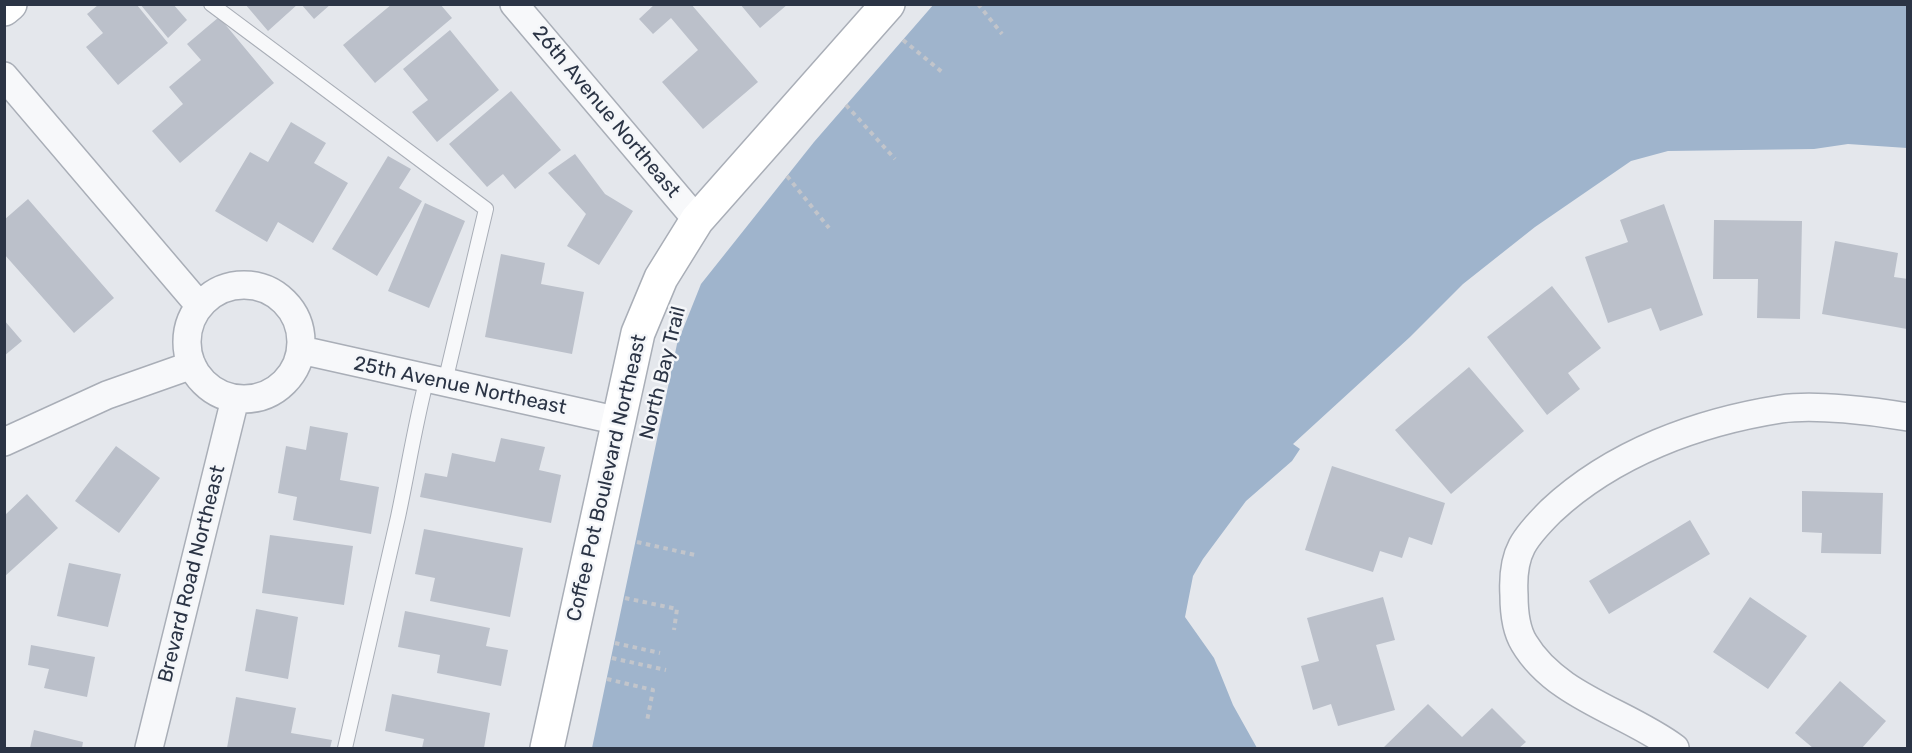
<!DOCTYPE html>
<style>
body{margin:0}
#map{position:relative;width:1912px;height:753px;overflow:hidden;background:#e4e7ec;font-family:Rubik,sans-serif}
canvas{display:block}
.frame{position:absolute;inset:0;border:6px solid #2b3445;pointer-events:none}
</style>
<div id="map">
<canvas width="1912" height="753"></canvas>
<div class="frame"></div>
</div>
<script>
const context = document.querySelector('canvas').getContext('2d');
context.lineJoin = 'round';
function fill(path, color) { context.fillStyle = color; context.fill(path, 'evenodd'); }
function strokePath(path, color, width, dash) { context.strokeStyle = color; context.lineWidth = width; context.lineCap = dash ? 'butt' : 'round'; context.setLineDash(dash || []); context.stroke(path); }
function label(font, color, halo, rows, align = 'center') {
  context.font = font + ' Rubik,sans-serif'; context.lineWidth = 5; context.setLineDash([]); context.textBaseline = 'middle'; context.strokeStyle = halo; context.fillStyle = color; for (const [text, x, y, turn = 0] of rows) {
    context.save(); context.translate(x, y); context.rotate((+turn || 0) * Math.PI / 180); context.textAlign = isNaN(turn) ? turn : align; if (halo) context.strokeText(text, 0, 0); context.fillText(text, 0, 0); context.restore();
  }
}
fill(new Path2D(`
 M934,4l973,1v143l-59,-4 -34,5 -146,2 -37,10 -96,66 -72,57 -53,53 -117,107 7,5 -8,12 -46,40 -43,58 -10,17 -8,41 29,41 19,47 24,43h-665l85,-404 24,-60 113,-142z`), '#9fb4cc');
fill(new Path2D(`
 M140,4h33l14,16 -19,18z
 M245,4h53l-30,27z
 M301,4h30l-17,15z
 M392,4h48l12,14 -77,65 -32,-38z
 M655,4h36l67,78 -55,47 -41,-47 36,-32 -27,-32 -18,16 -14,-15z
 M740,4h48l-28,24z
 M98,5h39l31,38 -50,42 -32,-38 17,-14 -16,-19z
 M219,17l55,66 -94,80 -28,-32 31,-27 -14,-17 32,-27 -14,-16z
 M450,30l49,60 -62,52 -25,-30 16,-12 -25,-31z
 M511,91l50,59 -46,39 -12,-15 -16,13 -38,-43z
 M291,122l35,21 -12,20 34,20 -35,60 -35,-21 -11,20 -52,-31 35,-59 18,10z
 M575,154l30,40 28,17 -34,54 -32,-19 19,-32 -38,-41z
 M388,156l23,13 -12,19 23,13 -45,75 -45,-27z
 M28,199l86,99 -40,35 -70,-79v-34z
 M425,203l40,18 -36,87 -41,-17z
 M1664,204l39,111 -43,16 -9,-23 -43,15 -23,-66 43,-15 -8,-22z
 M1714,220l88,1 -2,98 -43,-1 1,-39h-45z
 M1835,241l63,12 -4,24 14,2 -1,50 -85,-15z
 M501,254l44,9 -4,21 43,8 -12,62 -87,-17z
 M1552,286l49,62 -33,25 12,16 -33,26 -60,-78z
 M4,320l18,21 -18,15z
 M1469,367l55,64 -73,63 -56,-64z
 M310,426l38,7 -8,47 39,7 -8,47 -78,-14 4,-23 -19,-4 8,-47 20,4z
 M501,438l44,9 -6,23 22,5 -10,48 -131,-26 5,-24 22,4 5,-24 43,9z
 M116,446l44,32 -41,55 -44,-32z
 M1332,466l113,37 -13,42 -23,-8 -7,21 -22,-7 -7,21 -68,-22z
 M1802,491l81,2 -2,61 -60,-1 1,-20 -20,-1z
 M27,494l31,34 -54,49v-61z
 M1690,520l20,34 -101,60 -20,-33z
 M424,529l99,19 -13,69 -80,-16 5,-23 -20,-4z
 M270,535l83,11 -9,59 -82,-12z
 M69,563l52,11 -13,53 -51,-11z
 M1383,597l12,43 -19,5 19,65 -57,16 -7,-22 -18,6 -12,-44 18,-5 -12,-43z
 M1750,597l57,39 -39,53 -55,-37z
 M256,609l42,8 -10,62 -43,-8z
 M405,611l85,17 -4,18 22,4 -7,36 -64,-13 3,-18 -42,-8z
 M31,645l64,12 -8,40 -43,-9 5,-19 -21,-4z
 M1840,681l46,40 -24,27h-49l-18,-15z
 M392,694l98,19 -6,35h-62l2,-9 -39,-8z
 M236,697l60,11 -5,25 41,7 -2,8h-103z
 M1428,704l34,33 30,-29 34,34 -7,6h-136z
 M34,730l49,12 -1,6h-52z`), '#bbc0ca');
const lane = new Path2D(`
 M211,4l275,205 -41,173
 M345,748c18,-77 36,-154 53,-231 10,-47 17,-93 29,-139`);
const street = new Path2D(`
 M514,4l183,216
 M4,76l195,229
 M187 342a57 57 0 1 1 114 0a57 57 0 1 1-114 0Z
 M301,350l318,71
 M4,442l103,-47 85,-30
 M149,748l86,-349
 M1675,748c-48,-36 -119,-51 -151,-105 -8,-13 -10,-33 -10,-48 -1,-17 0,-34 8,-49 7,-13 19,-25 29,-35 62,-58 147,-89 230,-102 34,-5 92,2 127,8`);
const secondary = new Path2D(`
 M4,9l6,-5
 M547,748l91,-415 23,-55 36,-58 191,-216`);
strokePath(lane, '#a9aeb7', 16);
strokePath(street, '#a9aeb7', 30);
strokePath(secondary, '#a9aeb7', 36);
strokePath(new Path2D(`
 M978,4l24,30
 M903,40l39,32
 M846,105l49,54
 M787,176l42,52
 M637,542l58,13
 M625,598l52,11 -3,21
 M615,643l45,10
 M612,658l54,12
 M607,679l46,11 -6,31`), '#c2c5cb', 4, [4.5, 4.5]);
strokePath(lane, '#f7f8fa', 14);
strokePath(street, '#f7f8fa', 27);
strokePath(secondary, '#fff', 33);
label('20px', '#2b3445', '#f4f6f9', [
 ["26th Avenue Northeast",606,112,50],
 ["North Bay Trail",663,373,-76],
 ["25th Avenue Northeast",460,386,12],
 ["Coffee Pot Boulevard Northeast",607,478,-77],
 ["Brevard Road Northeast",192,574,-76]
]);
</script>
